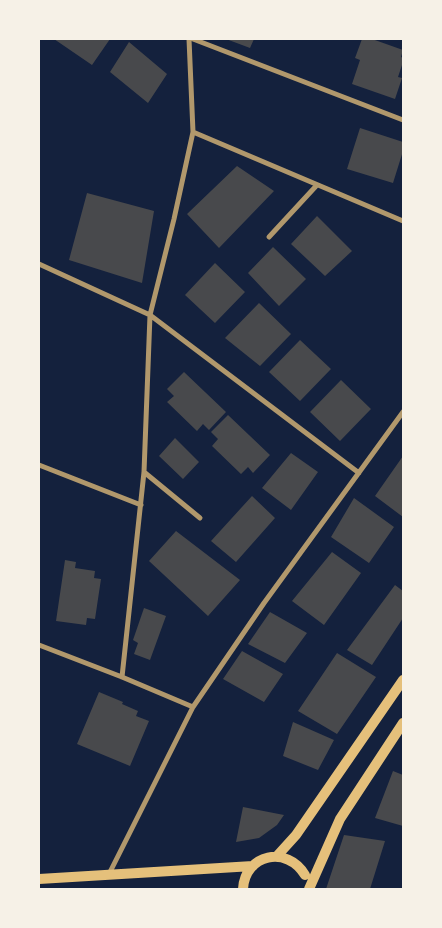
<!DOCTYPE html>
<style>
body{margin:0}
#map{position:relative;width:442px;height:928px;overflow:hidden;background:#14213d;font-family:"Asap Condensed",sans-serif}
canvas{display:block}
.frame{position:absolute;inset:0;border:40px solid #f6f1e7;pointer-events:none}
</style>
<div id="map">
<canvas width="442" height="928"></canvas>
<div class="frame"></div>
</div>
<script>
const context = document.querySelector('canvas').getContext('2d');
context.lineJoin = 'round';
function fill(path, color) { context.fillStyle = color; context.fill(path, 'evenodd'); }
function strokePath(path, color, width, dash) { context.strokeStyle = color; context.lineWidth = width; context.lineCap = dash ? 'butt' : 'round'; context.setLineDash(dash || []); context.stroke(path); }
fill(new Path2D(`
 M54,39h56l-18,26z
 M226,39h28l-4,9z
 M362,39h10l31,11 -2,7 2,1v4l-5,15 4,1 -7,21 -43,-15 8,-24 -5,-2z
 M129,42l38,32 -19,29 -38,-31z
 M360,128l43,14v9l-10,32 -46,-14z
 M237,166l37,25 -55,57 -32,-34z
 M87,193l67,18 -12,72 -73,-23z
 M317,216l35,35 -27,25 -34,-32z
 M273,247l33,32 -27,27 -31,-33z
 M215,263l30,29 -30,31 -30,-28z
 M259,303l32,31 -31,32 -35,-28z
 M300,340l31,29 -31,32 -31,-29z
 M184,372l42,40 -17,18 -6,-6 -6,7 -30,-29 7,-6 -7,-7z
 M341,380l30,29 -31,32 -30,-29z
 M228,415l42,40 -17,18 -5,-6 -7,7 -29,-28 6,-7 -7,-7z
 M175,438l24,24 -16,17 -24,-23z
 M291,453l27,19 -27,38 -29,-22z
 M403,456v61l-28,-21z
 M252,496l23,22 -39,44 -25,-21z
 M354,498l40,29 -25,36 -38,-26z
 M176,531l64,49 -32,36 -59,-55z
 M332,552l29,21 -37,52 -32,-24z
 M65,560l11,2 -1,6 20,3 -1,7 7,1 -6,40 -8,-1 -1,7 -30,-4z
 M395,585l8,6v27l-31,47 -25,-15z
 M144,608l22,8 -16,44 -16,-6 4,-11 -5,-3z
 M270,612l37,21 -22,30 -37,-19z
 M242,651l41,23 -19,28 -41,-23z
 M337,653l39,24 -39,57 -39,-23z
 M99,692l24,10 -1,2 16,7 -2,5 13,5 -19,45 -53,-22z
 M293,722l41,18 -16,30 -35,-14z
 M393,771l10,4v51l-28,-8z
 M243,807l41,8 -7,10 -18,13 -23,4z
 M344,835l41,6 -15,48h-44z`), '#48494c');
strokePath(new Path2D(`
 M193,39l210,81
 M193,132l210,89
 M269,237l48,-52
 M39,264l111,51 209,158
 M39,465l102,40
 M144,472l56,46
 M39,645l83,32 71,30
 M122,677l22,-205 6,-157 24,-96 19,-87 -4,-93
 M109,874l84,-167 71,-104 139,-191`), '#b1986c', 5);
strokePath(new Path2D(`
 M277,856l19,-21 107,-155
 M39,879l214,-13
 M243,889c2,-35 44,-44 62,-14
 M309,889l31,-70 63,-96`), '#e5c07b', 10);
</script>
